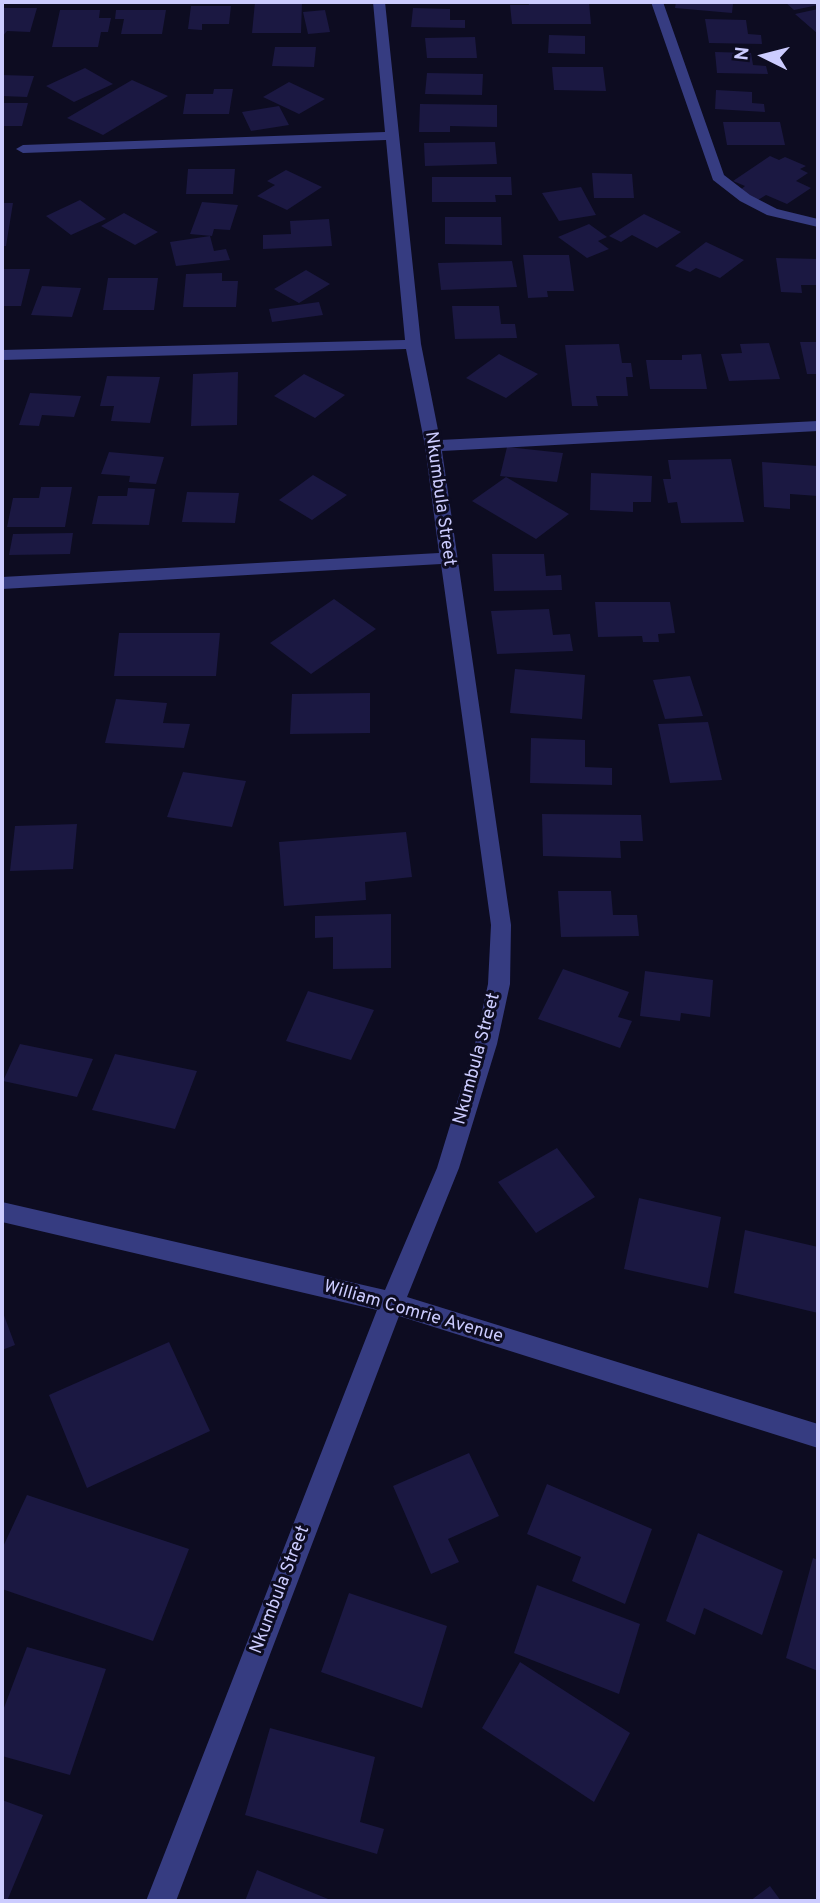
<!DOCTYPE html>
<style>
body{margin:0}
#map{position:relative;width:820px;height:1903px;overflow:hidden;background:#0d0c21;font-family:Overpass,sans-serif}
canvas{display:block}
.frame{position:absolute;inset:0;border:4px solid #ccf;pointer-events:none}
.north{position:absolute;left:729px;top:21px;width:70px;height:70px;-webkit-text-stroke:5px #0d0c21;paint-order:stroke;rotate:276deg;font-size:19px;font-weight:700;line-height:28px;text-align:center;color:#ccf}
.north::after{content:'';display:block;margin:auto;width:24px;height:32px;background:#ccf;clip-path:polygon(50% 0,100% 100%,50% 72%,0 100%)}
</style>
<div id="map">
<canvas width="820" height="1903"></canvas>
<div class="frame"></div>
<div class="north">N</div>
</div>
<script>
const context = document.querySelector('canvas').getContext('2d');
context.lineJoin = 'round';
function fill(path, color) { context.fillStyle = color; context.fill(path, 'evenodd'); }
function label(font, color, halo, rows, align = 'center') {
  context.font = font + ' Overpass,sans-serif'; context.lineWidth = 6; context.setLineDash([]); context.textBaseline = 'middle'; context.strokeStyle = halo; context.fillStyle = color; for (const [text, x, y, turn = 0] of rows) {
    context.save(); context.translate(x, y); context.rotate((+turn || 0) * Math.PI / 180); context.textAlign = isNaN(turn) ? turn : align; if (halo) context.strokeText(text, 0, 0); context.fillText(text, 0, 0); context.restore();
  }
}
fill(new Path2D(`
 M255,2h47l-1,31h-49z
 M528,2l61,1 2,21h-79l-2,-19h19z
 M676,2h39l18,2 -1,9 -57,-5z
 M785,2h33v3l-24,5z
 M191,6h40l-2,18h-27v6l-14,-1z
 M2,8h35l-7,24 -23,-1 -5,6z
 M413,8l37,1v11h15v8l-54,-1z
 M818,9v25l-23,-20z
 M60,10h40l-1,8h12l-3,14h-7l-3,15h-46z
 M116,10h50l-4,24h-41l3,-15h-9z
 M325,10l5,22 -22,2 -5,-22z
 M705,19l41,1 2,14 13,1 1,9 -53,-1z
 M549,35l36,1v18l-37,-1z
 M475,37l2,21h-50l-2,-20z
 M275,47h41l-2,20 -42,-1z
 M715,52l36,1 2,12 13,1 2,8 -51,-1z
 M552,67h51l3,24 -52,-1z
 M85,68l28,16 -39,18 -28,-16z
 M427,73l56,1 -1,21 -57,-1z
 M2,75l32,1 -7,21 -25,-1z
 M132,80l36,16 -65,39 -36,-17z
 M289,82l36,17 -26,15 -36,-17z
 M214,89h19l-4,25h-46l3,-20h27z
 M716,90l36,2v11l12,1 1,8 -50,-3z
 M2,103h26l-6,23h-20z
 M420,104l77,1v22l-47,-1v6h-31z
 M279,106l10,19 -38,6 -9,-19z
 M723,122h57l5,23h-58z
 M495,142l2,22 -72,2 -1,-23z
 M770,156l9,4 6,-3 21,9 -6,3 8,4 -12,8 15,7 -24,16 -21,-9 -8,5 -19,-9 6,-5 -12,-5z
 M188,169h47l-2,25h-47z
 M286,170l36,17 -35,23 -30,-14 18,-11 -8,-4z
 M592,173l40,1 2,24h-40z
 M432,177h79l1,18h-17l1,7h-64z
 M581,187l15,28 -37,6 -17,-28z
 M80,200l26,19 -35,16 -25,-19z
 M202,202l36,3 -8,25 -16,-1 -2,7 -22,-2z
 M2,203h11l-7,43h-4z
 M124,213l34,19 -23,13 -34,-19z
 M644,214l37,18 -24,16 -25,-13 -11,7 -12,-6z
 M445,217h56l1,28 -57,-1z
 M329,219l3,27 -69,3v-14l28,-1 -1,-13z
 M589,224l18,13 -9,4 11,8 -22,9 -29,-21z
 M210,236l4,15 12,-2 4,11 -54,6 -6,-24z
 M706,242l38,18 -24,18 -24,-10 -6,4 -15,-6z
 M523,255h46l5,36h-27l1,6 -20,1z
 M776,258l42,1v26h-17l1,8 -21,-1z
 M512,261l5,26 -76,3 -3,-27z
 M2,269h28l-9,37h-17l-1,7z
 M306,270l24,14 -31,19 -25,-14z
 M222,273v8h16l-2,26h-53l3,-33z
 M108,278h50l-4,32h-51z
 M42,286l39,2 -9,29 -41,-2z
 M319,302l4,13 -51,7 -3,-13z
 M452,306h47l2,18h14l2,14 -62,1z
 M800,342h18v32h-11z
 M769,343l11,36 -51,2 -8,-27 21,-1 -2,-9z
 M619,344l3,19h9l2,14h-7l2,19h-32l2,10h-26l-7,-61z
 M499,354l39,20 -32,24 -40,-20z
 M701,354l6,35h-57l-4,-29h36v-5z
 M238,372l-1,53 -46,1 2,-52z
 M304,374l41,21 -30,23 -41,-22z
 M107,376l53,1 -10,46 -39,-2 3,-15h-14z
 M30,393l51,3 -7,21 -32,-2 -3,11 -20,-1z
 M507,447l56,6 -6,29 -57,-6z
 M109,452l55,5 -8,27 -27,-2 1,-6 -29,-2z
 M731,459l13,63 -63,1 -4,-21 -9,1 -5,-24h8l-3,-19z
 M762,462l56,4v30l-28,-2v15l-26,-2z
 M591,473l61,3 -1,26h-18v10l-43,-2z
 M313,475l34,20 -35,25 -33,-20z
 M506,477l63,37 -33,25 -64,-38z
 M41,487h31l-7,40h-58l6,-29h26z
 M128,488l27,1 -6,36 -57,-1 6,-28h29z
 M187,492l52,1 -4,30 -53,-1z
 M73,533l-3,21 -61,1 4,-21z
 M492,554h52l2,22 15,-1 1,15 -68,1z
 M334,599l42,30 -65,45 -41,-31z
 M595,602h75l5,31 -17,1 1,8h-16l-1,-6 -44,1z
 M549,609l4,26 17,-1 3,17 -76,3 -6,-43z
 M119,633h101l-4,43h-102z
 M515,669l70,6 -3,44 -72,-6z
 M690,676l13,40 -38,3 -12,-39z
 M370,693v40l-80,1 2,-40z
 M116,699l51,4 -4,20 27,1 -6,24 -79,-5z
 M708,722l14,58 -52,3 -12,-59z
 M531,738l54,2v27l27,1v17l-82,-2z
 M183,772l63,9 -14,46 -65,-10z
 M542,814l99,1 2,26h-23l1,17 -78,-2z
 M77,824l-4,45 -63,2 5,-45z
 M406,832l6,45 -47,5 1,18 -82,6 -5,-64z
 M558,891h53l2,24h24l2,21 -78,1z
 M391,914v54l-58,1v-32l-18,1v-22z
 M563,969l66,23 -11,25 14,4 -12,27 -82,-29z
 M645,971l68,9 -3,37 -29,-4 -1,8 -40,-5z
 M308,991l66,19 -23,50 -65,-19z
 M20,1044l73,15 -16,38 -74,-16z
 M115,1054l82,17 -22,58 -83,-19z
 M557,1148l38,49 -59,36 -38,-51z
 M639,1198l82,19 -13,71 -84,-19z
 M745,1230l73,17v66l-84,-20z
 M2,1310l13,35 -13,5z
 M169,1342l41,89 -123,57 -38,-93z
 M469,1453l30,63 -51,23 11,23 -28,12 -38,-88z
 M547,1484l105,45 -27,75 -53,-23 9,-24 -54,-23z
 M27,1495l162,54 -36,92 -151,-52v-40z
 M698,1533l85,38 -21,64 -58,-27 -9,27 -29,-14z
 M813,1558l5,2v111l-32,-13z
 M537,1585l103,39 -21,70 -105,-41z
 M349,1593l98,33 -25,82 -101,-36z
 M27,1647l79,22 -36,106 -68,-19v-43z
 M520,1662l110,71 -36,69 -112,-74z
 M270,1728l105,29 -15,65 24,7 -7,25 -132,-39z
 M2,1800l41,15 -36,86 -5,-1z
 M257,1870l76,31h-88z
 M770,1886l11,15h-31z`), '#1b1842');
fill(new Path2D(`
 M373,2h12l36,342 19,96 378,-19v10l-376,20 69,474 -1,59 -13,60 -38,124 -52,129 411,127v24l-419,-132 -223,585h-30l231,-591 -375,-88v-20l383,88 52,-122 38,-124 13,-60 3,-59 -50,-361 -439,25v-12l437,-24 -14,-107 -19,-97 -404,11v-10l403,-10 -19,-200 -363,13 -7,-4 7,-4 362,-13z
 M651,2h12l61,173 26,20 27,14 41,10v8l-51,-12 -27,-14 -27,-21z`), '#363c81');
label('18px', '#ccf', '#0d0c21', [
 ["Nkumbula Street",439,499,82],
 ["Nkumbula Street",478,1059,-75],
 ["William Comrie Avenue",413,1313,16],
 ["Nkumbula Street",281,1590,-69]
]);
</script>
